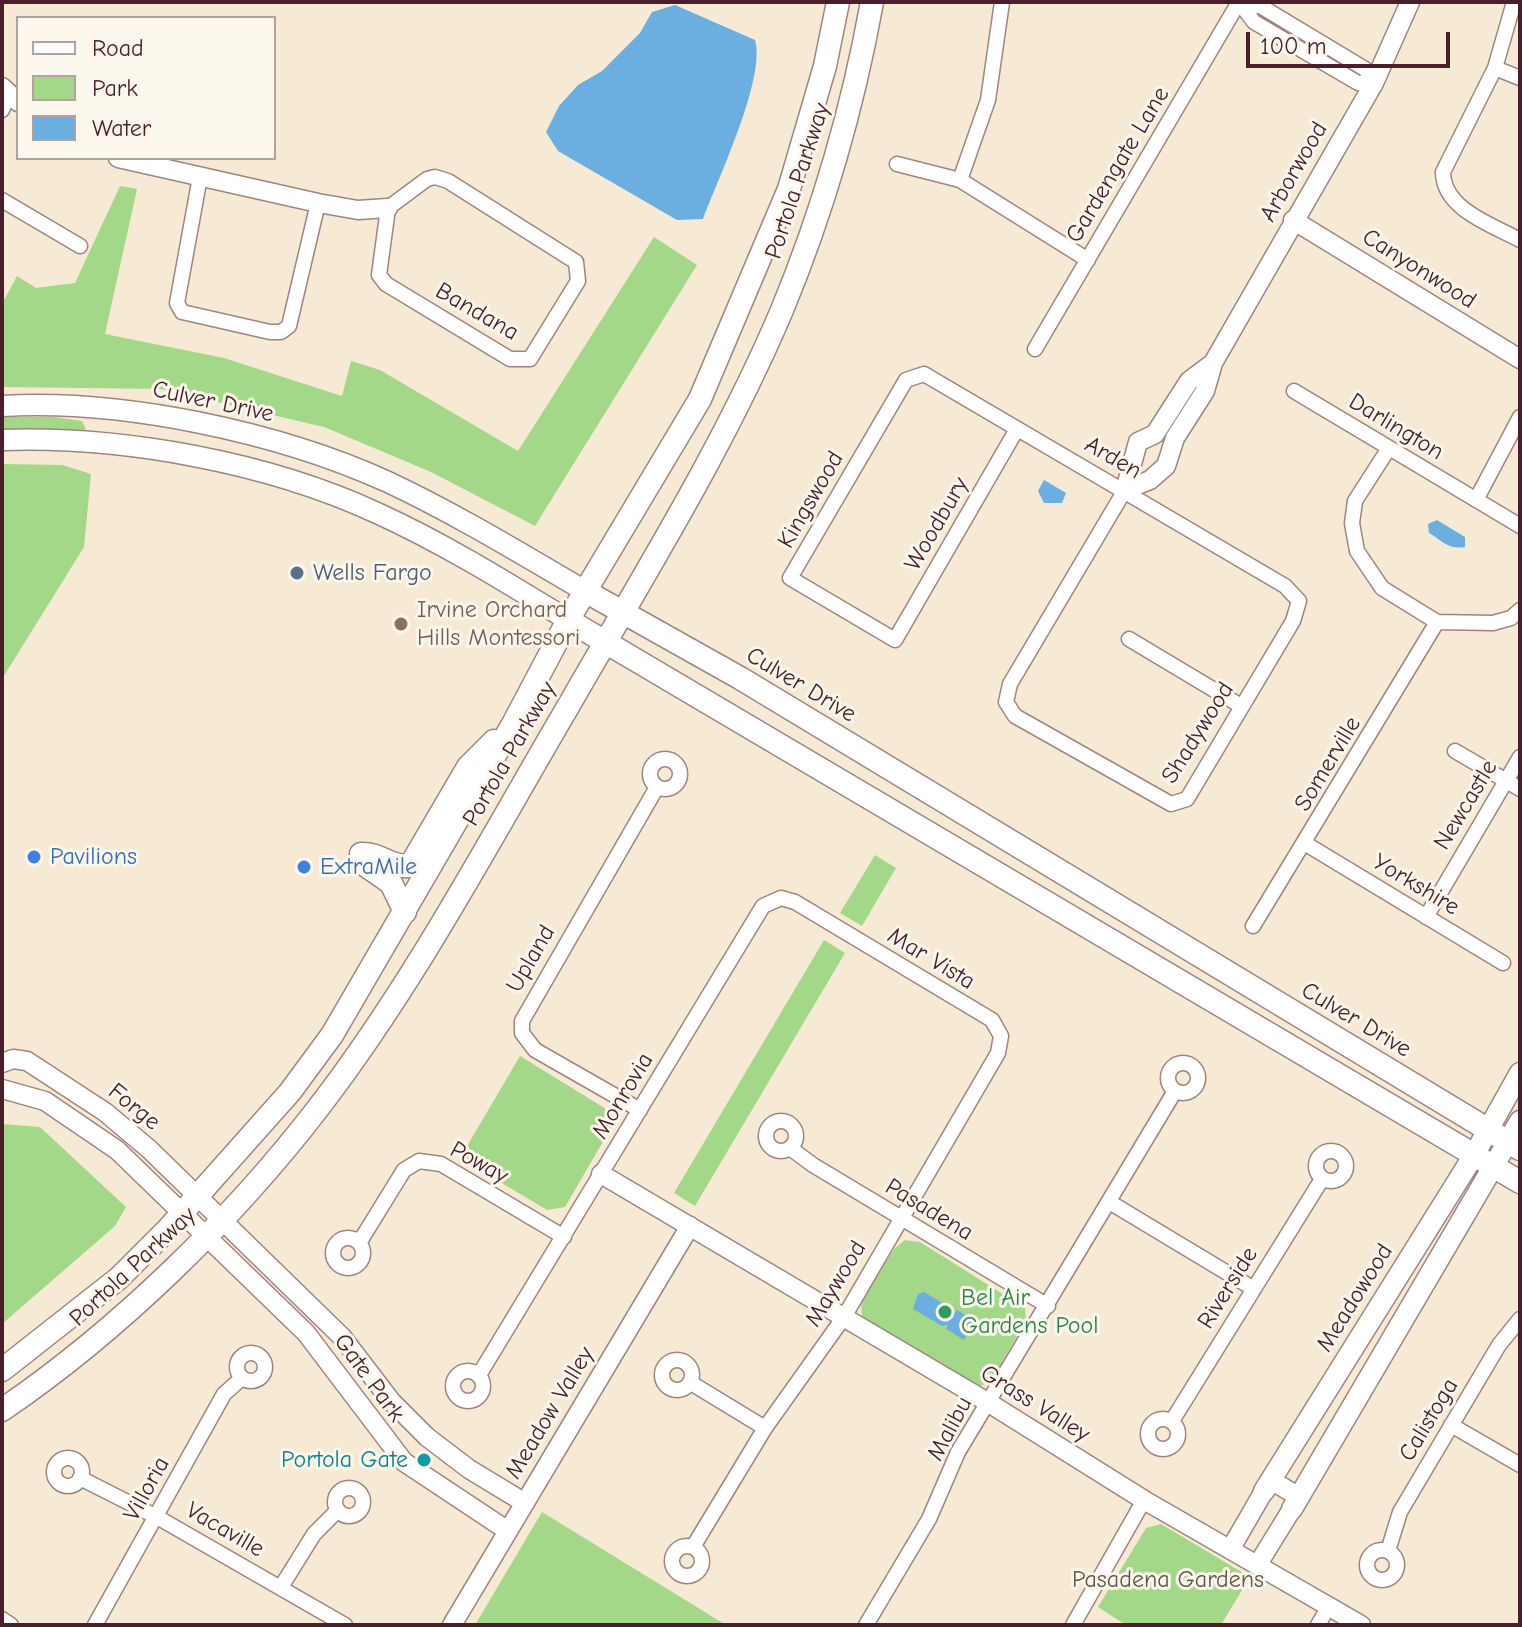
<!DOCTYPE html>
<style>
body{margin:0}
#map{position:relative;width:1522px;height:1627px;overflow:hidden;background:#f7ead5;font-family:"Comic Neue",sans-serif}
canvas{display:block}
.frame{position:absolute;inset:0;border:4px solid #4a1f2b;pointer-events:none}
.legend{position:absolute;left:16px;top:16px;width:260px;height:144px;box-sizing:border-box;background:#fbf7ec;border:2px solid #b4a19f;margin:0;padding:10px 14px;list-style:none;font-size:24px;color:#4a1f2b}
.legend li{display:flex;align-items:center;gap:16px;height:40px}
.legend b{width:40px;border:2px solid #b4a19f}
.scale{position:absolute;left:1246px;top:32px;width:204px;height:36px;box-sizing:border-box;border:4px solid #4a1f2b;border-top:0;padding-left:10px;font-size:24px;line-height:28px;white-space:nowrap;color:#4a1f2b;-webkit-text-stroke:6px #fbf7ec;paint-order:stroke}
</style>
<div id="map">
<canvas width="1522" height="1627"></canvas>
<div class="frame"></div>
<ul class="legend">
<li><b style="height:10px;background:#fff"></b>Road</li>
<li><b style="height:22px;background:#a3d888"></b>Park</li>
<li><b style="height:22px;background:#6baee0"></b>Water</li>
</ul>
<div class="scale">100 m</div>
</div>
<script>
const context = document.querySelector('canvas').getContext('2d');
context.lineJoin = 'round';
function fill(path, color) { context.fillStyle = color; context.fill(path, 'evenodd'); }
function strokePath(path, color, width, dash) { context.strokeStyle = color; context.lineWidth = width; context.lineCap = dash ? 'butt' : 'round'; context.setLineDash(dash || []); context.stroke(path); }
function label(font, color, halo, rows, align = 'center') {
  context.font = font + ' "Comic Neue",sans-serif'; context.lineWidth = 6; context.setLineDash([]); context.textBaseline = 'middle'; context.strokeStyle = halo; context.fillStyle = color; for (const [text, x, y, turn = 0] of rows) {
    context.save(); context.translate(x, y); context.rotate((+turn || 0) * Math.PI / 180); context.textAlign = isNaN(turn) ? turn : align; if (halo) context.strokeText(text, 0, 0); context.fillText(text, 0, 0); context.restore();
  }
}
fill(new Path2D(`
 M120,186l17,3 -32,145 119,24 118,38 9,-35 29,9 138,81 136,-214 43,28 -162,261 -104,-54 -107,-45 -163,-38 -159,-2v-83l15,-28 19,12 39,-5z
 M2,417h52l28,4 4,8 -3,3 -81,-2z
 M2,464l60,1 29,9 -7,73 -82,132z
 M875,855l21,13 -34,58 -22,-13z
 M824,940l21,13 -150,253 -21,-13z
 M520,1056l86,53 6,17 -47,81 -18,3 -87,-52z
 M2,1124l38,3 86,80 -11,19 -113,98z
 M905,1240l15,2 105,66 1,13 -23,39 -5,15 -9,8 -12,4 -115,-68 -1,-19 34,-52z
 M542,1512l184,113h-251z
 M1161,1524l89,53 -29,48h-95l-28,-18 48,-79z`), '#a3d888');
fill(new Path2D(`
 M675,5l80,35c11,38 -37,139 -52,179l-26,1 -119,-69 -12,-19 13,-26 19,-21 24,-14 38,-38 12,-21z
 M1044,480l22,13 -4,10h-18l-6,-12z
 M1437,520l28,17v10c-17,3 -22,-6 -36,-14l-1,-9z
 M924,1292l28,17 2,5 3,-4 18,11 -11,19 -18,-11 2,-4 -6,1 -29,-17 5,-15z`), '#6baee0');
const minor = new Path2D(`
 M1239,2l15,20 104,61h16
 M1241,2l21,5 103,62 9,14
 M1514,2l-19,66 -52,104c0,37 49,53 77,68
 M1495,68l25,10
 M2,110l7,-16
 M897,164l63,16 128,80
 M200,177l-23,126 5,9 88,20h11l8,-6 29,-123
 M435,177l13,4 128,81 2,19 -48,78h-20l-124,-75 -7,-9 9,-67 39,-29z
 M960,180l28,-80 14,-98
 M2,200l78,46
 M1035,349l204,-347
 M1294,391l226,135
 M1017,429l-122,211 -105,-62 116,-198 18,-6 361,212 14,15 -6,20 -106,178 -16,5 -156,-88 -9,-14 4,-18 115,-194
 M1389,448l-34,53 -3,22 5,28 25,37 55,34 56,1 18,-5 9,-8
 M1476,500l44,-83
 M1129,639l112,67
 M1455,751l65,38
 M650 774a15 15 0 1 1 30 0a15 15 0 1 1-30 0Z
 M1306,844l197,119
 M1426,917l94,-160
 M1253,926l184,-304
 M1168 1078a15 15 0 1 1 30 0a15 15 0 1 1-30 0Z
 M640,1110l-105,-60 -13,-17v-12l135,-234
 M766 1136a15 15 0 1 1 30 0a15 15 0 1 1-30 0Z
 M790,1148l23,17 235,141
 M1316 1166a15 15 0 1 1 30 0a15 15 0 1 1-30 0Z
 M1111,1203l143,86
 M333 1253a15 15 0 1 1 30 0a15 15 0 1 1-30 0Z
 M359,1243l45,-73 15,-9 22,3 123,73
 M237 1367a14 14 0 1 1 28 0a14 14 0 1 1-28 0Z
 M662 1375a15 15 0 1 1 30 0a15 15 0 1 1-30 0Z
 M453 1386a15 15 0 1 1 30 0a15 15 0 1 1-30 0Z
 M479,1375l284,-469 18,-8 14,4 197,118 9,16 -3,17 -154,264 -79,111 -72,119
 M691,1383l74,45
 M1148 1434a15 15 0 1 1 30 0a15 15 0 1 1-30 0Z
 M1172,1421l150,-242
 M1451,1425l69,40
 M54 1472a14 14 0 1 1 28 0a14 14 0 1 1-28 0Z
 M80,1478l77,39 188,108
 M335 1502a14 14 0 1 1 28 0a14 14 0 1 1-28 0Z
 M672 1561a15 15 0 1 1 30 0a15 15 0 1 1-30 0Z
 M1367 1565a15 15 0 1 1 30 0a15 15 0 1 1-30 0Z
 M1388,1551l12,-39 99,-167 21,-26
 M281,1587l33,-53 24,-24
 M2,1619l9,6
 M95,1625l129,-231 18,-16
 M866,1625l63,-106 29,-67 217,-361
 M1073,1625l71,-125
 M1318,1625l11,-19`);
const tertiary = new Path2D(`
 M2,87l16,15
 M118,158l200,45 40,7 30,-2
 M1293,220l227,139
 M1125,490l25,-10 16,-14 9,-28 30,-47 8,-28 161,-280 36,-81
 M1125,490l13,-48 17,-8 34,-53 24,-18
 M2,1063l11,-4 14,2 78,51 44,37 193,188 49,64 36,36 42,32 56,34
 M2,1089l43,12 72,49 189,183 98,129 104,69
 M601,1174l388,229 155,97 217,125
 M1271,1480l28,17
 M1231,1548l33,-57
 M1258,1564l34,-55
 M452,1625l238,-399`);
const secondary = new Path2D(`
 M2,406c121,-7 276,26 386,76 68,32 132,71 197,109
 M2,440c121,-4 265,22 375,73 66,30 129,69 191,107
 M1264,1491l210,-336 46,-82
 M1292,1509l228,-388`);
const primary = new Path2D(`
 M585,591l155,87 780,471
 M568,620l952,562
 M405,912l-14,-29 -26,-18 -4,-11c19,-1 30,14 49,12l58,-99 26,-26
 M2,1370l117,-92 49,-49 122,-137 42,-57 181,-311 55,-104 132,-221 89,-210 36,-123 13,-64
 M2,1410c116,-79 231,-191 317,-303 96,-125 170,-266 250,-402 74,-129 155,-258 213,-395 41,-99 71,-203 90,-308`);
strokePath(minor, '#a08480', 17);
strokePath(tertiary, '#a08480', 21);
strokePath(secondary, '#a08480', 23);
strokePath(primary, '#a08480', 25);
strokePath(minor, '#fff', 14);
strokePath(tertiary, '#fff', 18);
strokePath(secondary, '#fff', 20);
strokePath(primary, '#fff', 22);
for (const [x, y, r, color] of [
 [297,573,8,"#5c6f8a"],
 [401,624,8,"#8d6e63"],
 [34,857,8,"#3f7fe0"],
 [304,867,8,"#3f7fe0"],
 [945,1312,8,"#2e9e5b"],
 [424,1460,8,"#0f9aa8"]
]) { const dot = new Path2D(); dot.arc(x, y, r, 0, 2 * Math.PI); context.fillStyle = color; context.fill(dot); strokePath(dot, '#fbf7ec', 3); }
label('24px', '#4a1f2b', '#fbf7ec', [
 ["Gardengate Lane",1118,165,-59],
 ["Arborwood",1294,172,-60],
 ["Portola Parkway",798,181,-72],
 ["Canyonwood",1419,269,32],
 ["Bandana",477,312,30],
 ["Culver Drive",213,402,12],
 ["Darlington",1396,427,31],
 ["Arden",1113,458,30],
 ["Kingswood",811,500,-60],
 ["Woodbury",937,524,-60],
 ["Culver Drive",801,685,31],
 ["Shadywood",1198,733,-58],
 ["Portola Parkway",510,754,-60],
 ["Somerville",1328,764,-59],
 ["Newcastle",1466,805,-59],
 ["Yorkshire",1416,885,31],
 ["Upland",531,959,-60],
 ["Mar Vista",931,959,31],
 ["Culver Drive",1356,1020,31],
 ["Monrovia",623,1096,-59],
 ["Forge",134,1107,39],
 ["Poway",479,1163,29],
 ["Pasadena",929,1210,31],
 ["Portola Parkway",133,1267,-43],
 ["Maywood",836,1284,-59],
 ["Riverside",1228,1288,-58],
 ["Meadowood",1355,1298,-58],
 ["Gate Park",369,1378,54],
 ["Grass Valley",1035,1404,32],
 ["Meadow Valley",550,1413,-59],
 ["Calistoga",1429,1420,-59],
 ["Malibu",950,1429,-62],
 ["Villoria",147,1489,-61],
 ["Vacaville",225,1530,30]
]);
label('24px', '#4e5e75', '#fbf7ec', [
 ["Wells Fargo",313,573]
], 'left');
label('24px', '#785e54', '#fbf7ec', [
 ["Irvine Orchard",417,610],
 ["Hills Montessori",417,638]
], 'left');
label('24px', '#366cbe', '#fbf7ec', [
 ["Pavilions",50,857],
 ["ExtraMile",320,867]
], 'left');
label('24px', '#27864d', '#fbf7ec', [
 ["Bel Air",961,1298],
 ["Gardens Pool",961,1326]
], 'left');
label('24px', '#0d838f', '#fbf7ec', [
 ["Portola Gate",408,1460]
], 'right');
label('24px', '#655647', '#fbf7ec', [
 ["Pasadena Gardens",1168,1580]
]);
</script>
